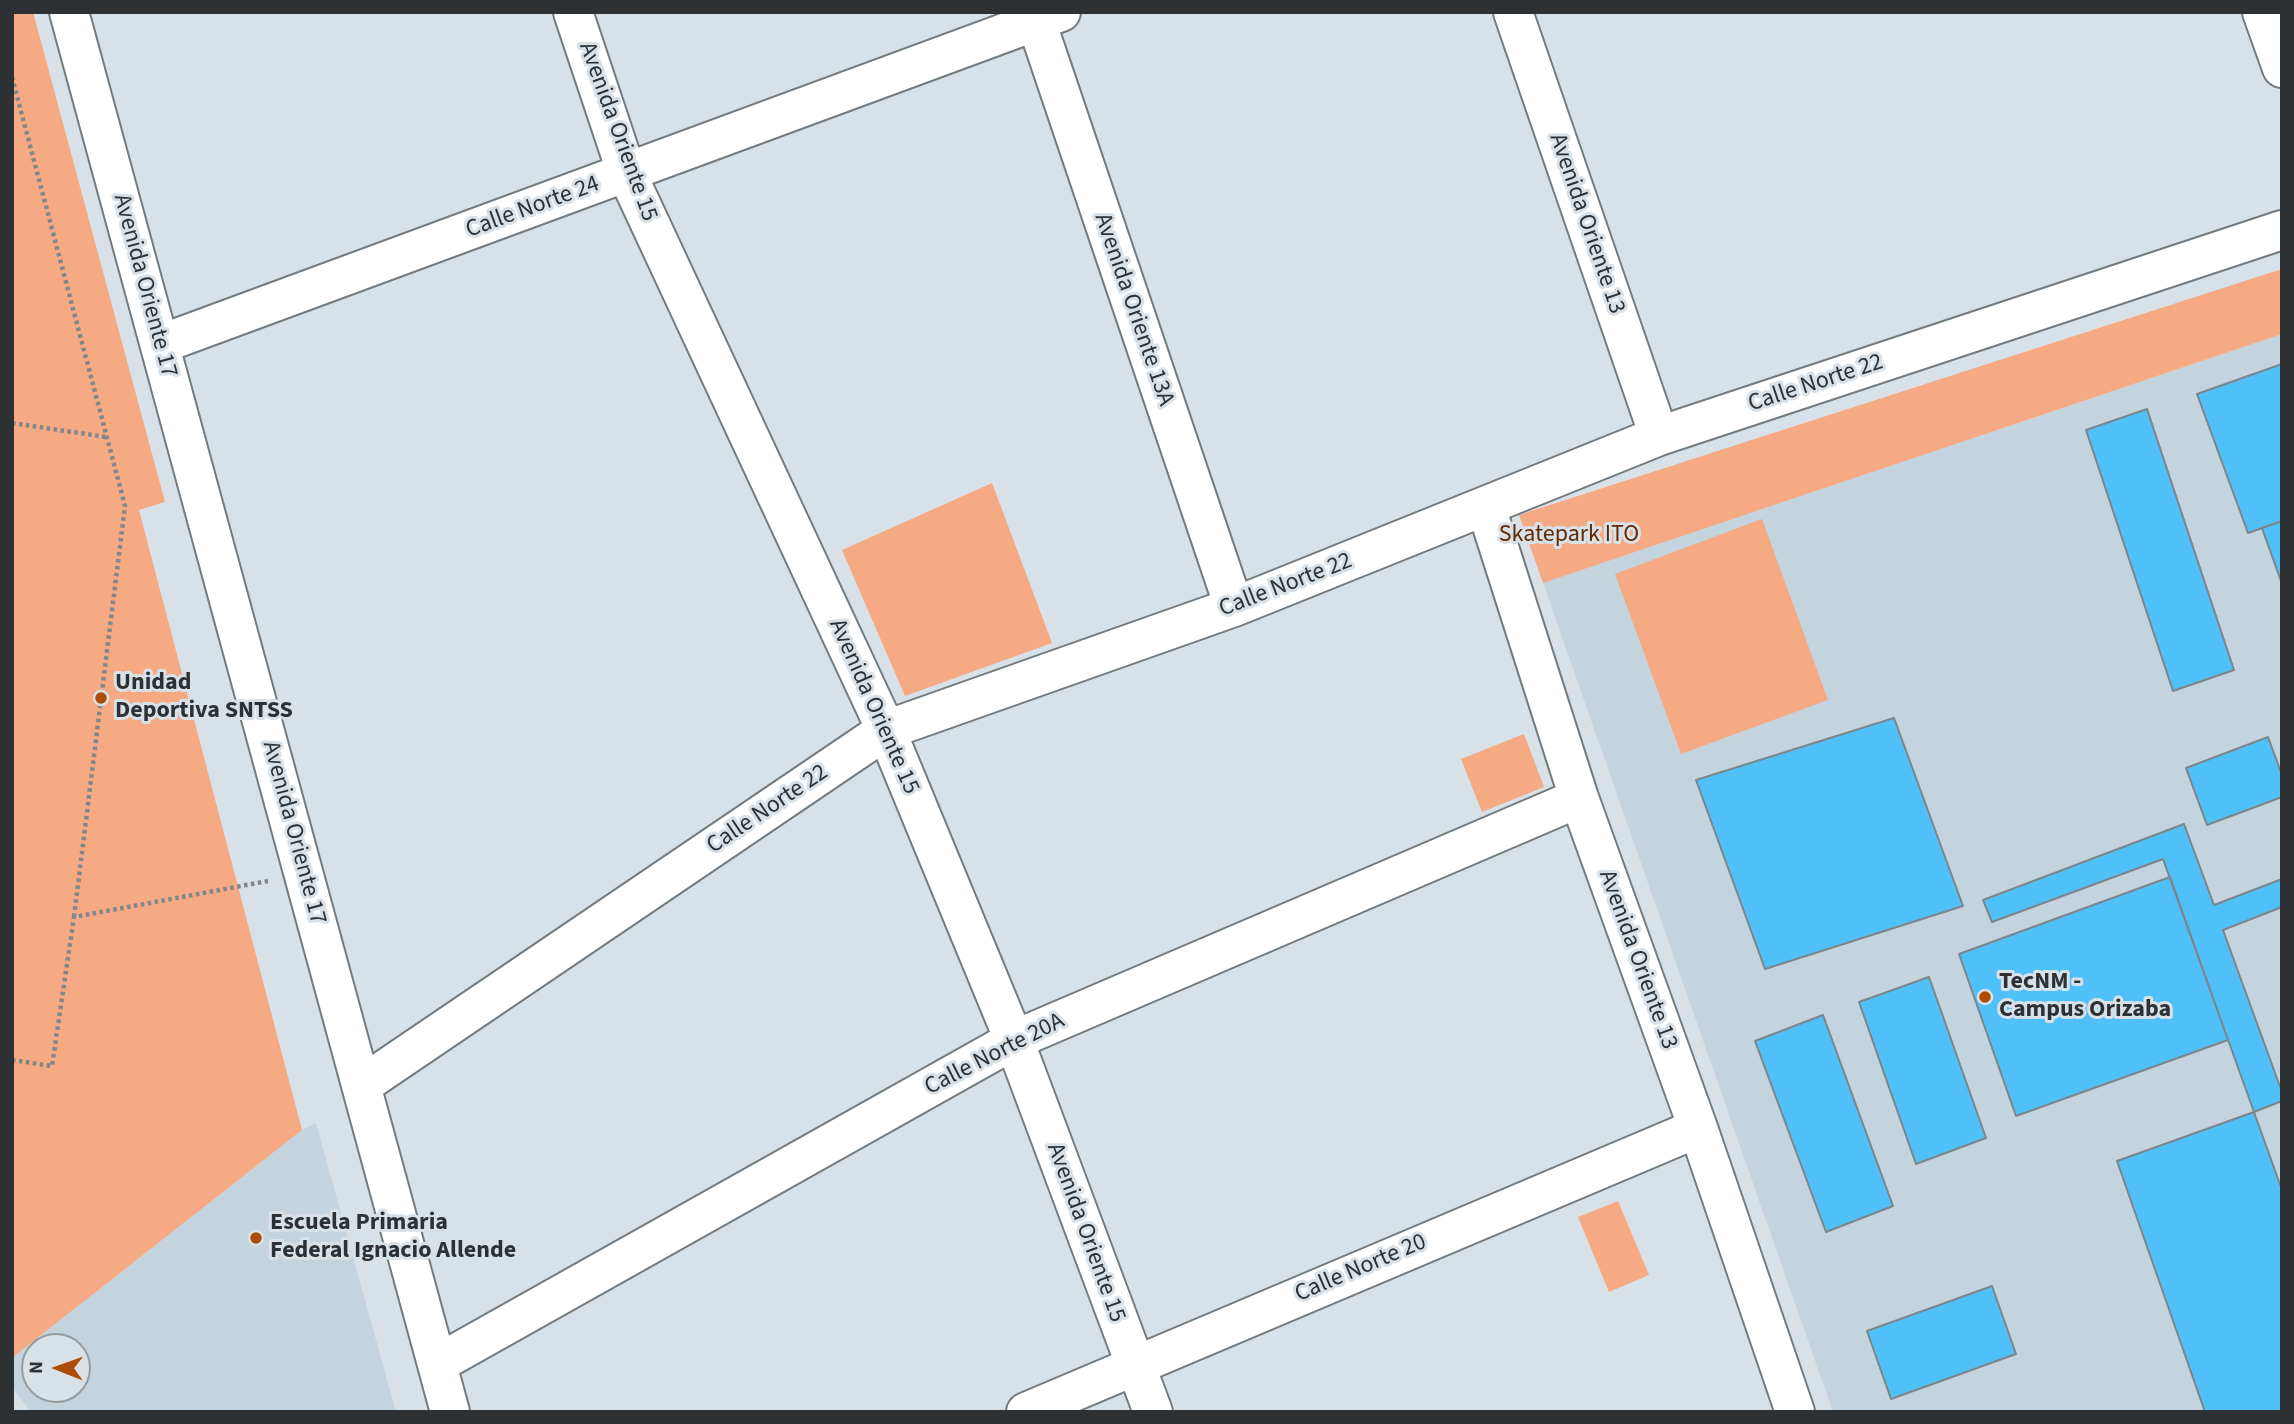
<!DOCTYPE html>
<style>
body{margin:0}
#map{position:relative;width:2294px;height:1424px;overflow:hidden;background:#d8e1e7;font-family:"Source Sans 3",sans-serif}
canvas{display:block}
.frame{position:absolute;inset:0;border:14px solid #2e3134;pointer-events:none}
.north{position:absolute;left:21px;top:1333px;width:70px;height:70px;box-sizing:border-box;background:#d8e1e7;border:2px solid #949b9f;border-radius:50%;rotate:271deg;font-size:19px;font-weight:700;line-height:28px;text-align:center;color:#2e3134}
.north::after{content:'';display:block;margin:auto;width:24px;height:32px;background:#ad4d04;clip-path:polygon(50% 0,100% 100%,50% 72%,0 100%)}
</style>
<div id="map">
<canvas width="2294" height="1424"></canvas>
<div class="frame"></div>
<div class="north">N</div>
</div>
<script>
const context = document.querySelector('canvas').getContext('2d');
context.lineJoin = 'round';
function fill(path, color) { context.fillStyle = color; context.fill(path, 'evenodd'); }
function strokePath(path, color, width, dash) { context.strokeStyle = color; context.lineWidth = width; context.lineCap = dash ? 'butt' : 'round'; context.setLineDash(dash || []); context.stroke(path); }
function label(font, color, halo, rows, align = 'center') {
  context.font = font + ' "Source Sans 3",sans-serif'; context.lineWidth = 6; context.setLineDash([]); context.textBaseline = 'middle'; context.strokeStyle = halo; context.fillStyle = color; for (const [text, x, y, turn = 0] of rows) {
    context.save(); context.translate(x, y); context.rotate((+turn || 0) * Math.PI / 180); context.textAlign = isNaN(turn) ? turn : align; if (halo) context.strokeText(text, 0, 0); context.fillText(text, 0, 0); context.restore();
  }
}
fill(new Path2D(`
 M2282,334v1078h-449l-290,-829z
 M316,1123l80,289h-365l-19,-25v-29l290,-228zM35,1347h42v42h-42z`), '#c4d4de');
fill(new Path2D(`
 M12,12h21l132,490 -26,8 163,620 -290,228z
 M2282,269v65l-739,249 -24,-68z
 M992,483l60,160 -147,53 -63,-146z
 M1762,519l66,181 -147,54 -66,-180z
 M1524,734l20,53 -62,25 -21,-53z
 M1618,1201l31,74 -40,17 -31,-75z`), '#f5aa84');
const building = new Path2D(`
 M2282,364v157l-34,12 -51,-139z
 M2147,409l87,261 -61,21 -87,-261z
 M2282,521v63l-20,-56z
 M1894,718l69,188 -198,63 -69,-189z
 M2268,737l14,38v22l-75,28 -21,-57z
 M2184,824l30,81 68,-26v28l-59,23 59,162v9l-28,11 -91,-253 -171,63 -9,-22z
 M2170,877l58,163 -212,76 -57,-162z
 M1929,977l57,161 -70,26 -57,-162z
 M1823,1015l70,191 -67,26 -71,-191z
 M2254,1112l28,78v222h-77l-88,-251z
 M1992,1286l24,68 -125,45 -24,-68z`);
fill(building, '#4fc1f8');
strokePath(building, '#7d858a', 2);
const street = new Path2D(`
 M69,12l381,1400
 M573,12l54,162 259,556 128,310 139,372
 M1033,12l201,595
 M1513,12l146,424
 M2262,12l20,56
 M161,344l900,-332
 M1486,507l93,291 119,330 97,284
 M362,1085l524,-355 348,-123 425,-171 623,-206
 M437,1364l577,-324 565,-242
 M1026,1412l672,-284`);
strokePath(street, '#737b7f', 42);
strokePath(new Path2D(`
 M12,77l113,429 -51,411
 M12,423l94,14
 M12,1060l40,6 22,-149 194,-36`), '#80868b', 4.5, [3.5, 3.5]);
strokePath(street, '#fff', 38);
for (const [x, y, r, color] of [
 [101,698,7,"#ad4d04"],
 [1985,997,7,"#ad4d04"],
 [256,1238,7,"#ad4d04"]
]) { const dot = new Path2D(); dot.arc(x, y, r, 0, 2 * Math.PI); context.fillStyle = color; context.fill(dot); strokePath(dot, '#d8e1e7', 2.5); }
label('24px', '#2e3134', '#d8e1e7', [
 ["Avenida Oriente 15",617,132,70],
 ["Calle Norte 24",533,208,-20],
 ["Avenida Oriente 13",1586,224,71],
 ["Avenida Oriente 17",144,286,75],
 ["Avenida Oriente 13A",1133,310,71],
 ["Calle Norte 22",1816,384,-18],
 ["Calle Norte 22",1286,586,-21],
 ["Avenida Oriente 15",873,707,66],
 ["Calle Norte 22",768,810,-34],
 ["Avenida Oriente 17",293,833,75],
 ["Avenida Oriente 13",1637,960,70],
 ["Calle Norte 20A",995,1055,-27],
 ["Avenida Oriente 15",1085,1233,70],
 ["Calle Norte 20",1361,1269,-23]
]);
label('24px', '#642a04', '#d8e1e7', [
 ["Skatepark ITO",1569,536]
]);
label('bold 24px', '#2e3134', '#d8e1e7', [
 ["Unidad",115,684],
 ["Deportiva SNTSS",115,712],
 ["TecNM -",1999,983],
 ["Campus Orizaba",1999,1011],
 ["Escuela Primaria",270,1224],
 ["Federal Ignacio Allende",270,1252]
], 'left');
</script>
